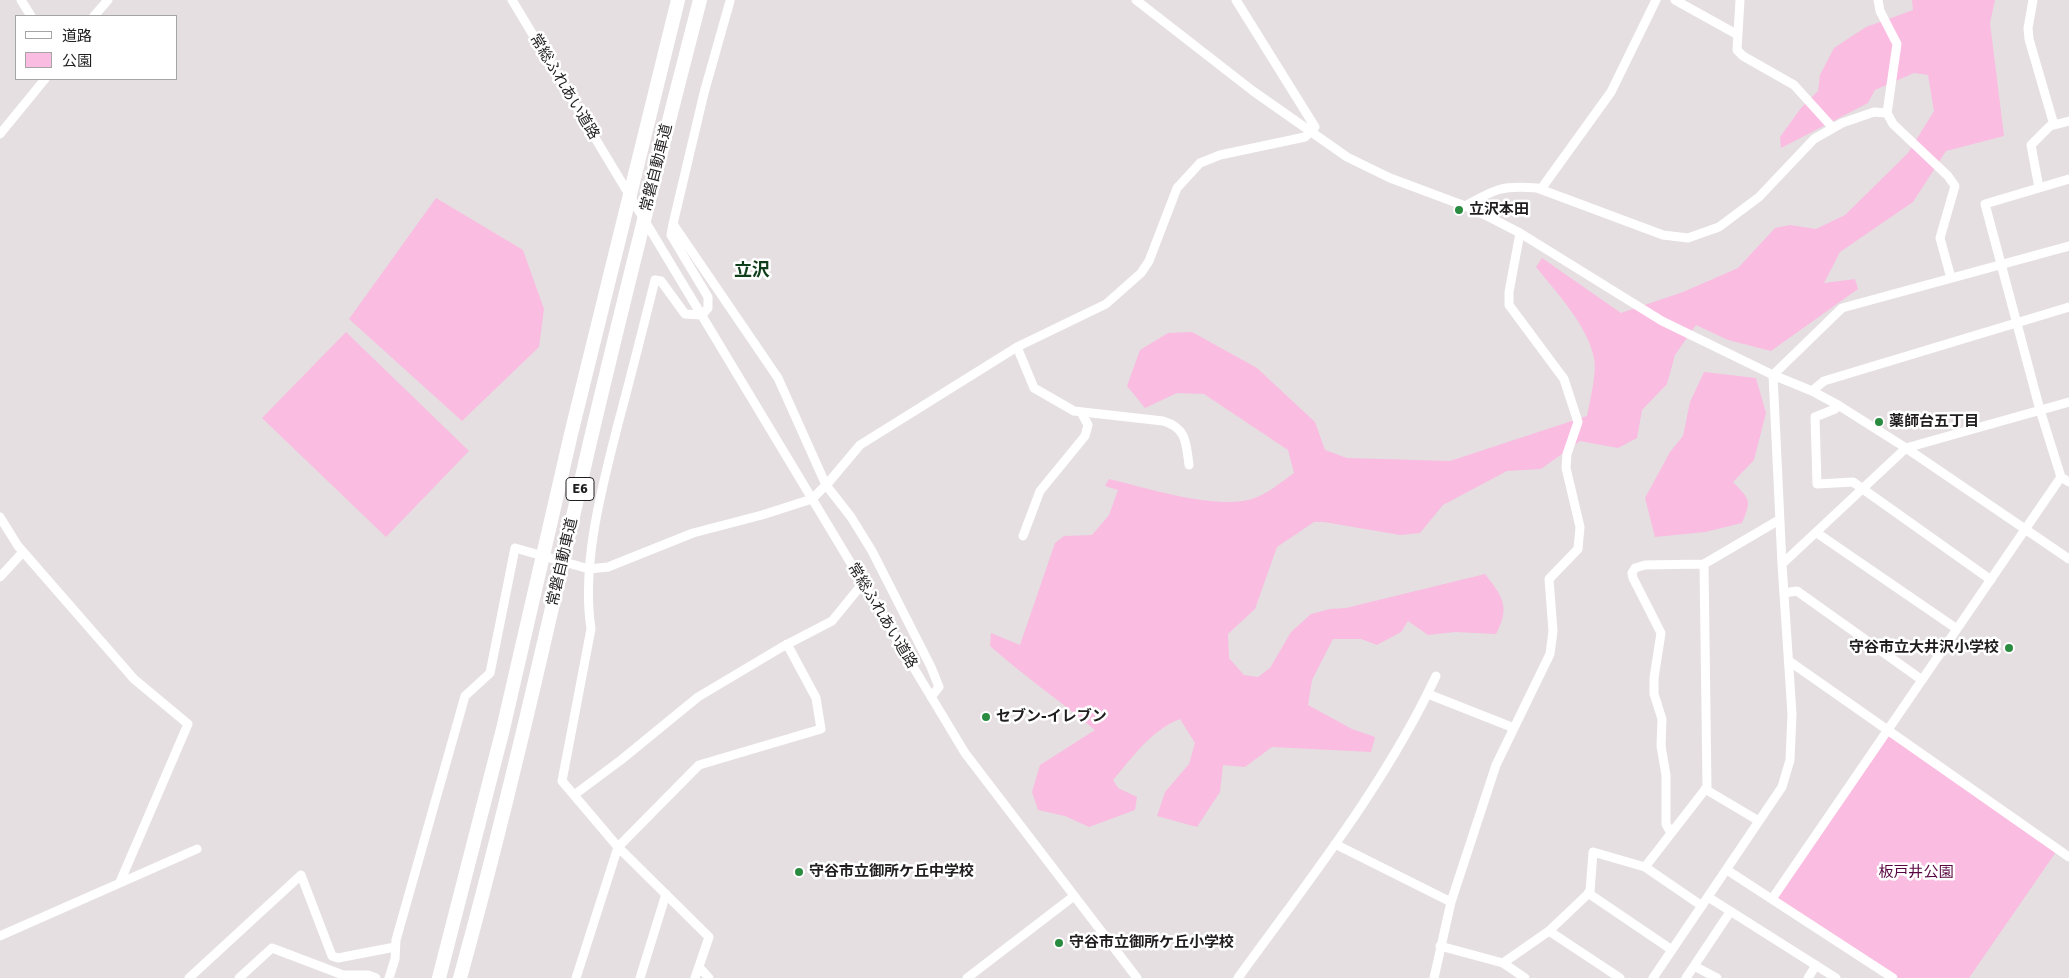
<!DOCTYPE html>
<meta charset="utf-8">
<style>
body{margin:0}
#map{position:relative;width:2069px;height:978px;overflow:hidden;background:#e5dfe2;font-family:Signika,"Noto Sans JP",sans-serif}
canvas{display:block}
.legend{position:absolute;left:15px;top:15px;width:162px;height:65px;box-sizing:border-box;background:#fff;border:1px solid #a6a5a5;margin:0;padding:6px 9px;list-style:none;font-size:15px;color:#201e1f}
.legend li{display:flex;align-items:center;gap:10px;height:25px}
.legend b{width:25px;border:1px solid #a6a5a5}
</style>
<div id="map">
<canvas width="2069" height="978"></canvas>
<ul class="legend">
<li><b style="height:6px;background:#fff"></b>道路</li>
<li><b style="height:14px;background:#fabce0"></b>公園</li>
</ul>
</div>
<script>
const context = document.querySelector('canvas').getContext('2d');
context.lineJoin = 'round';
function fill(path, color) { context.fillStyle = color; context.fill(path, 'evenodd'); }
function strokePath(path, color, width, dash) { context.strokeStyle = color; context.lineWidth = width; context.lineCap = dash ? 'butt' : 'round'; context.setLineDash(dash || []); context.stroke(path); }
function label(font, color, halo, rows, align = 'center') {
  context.font = font + ' Signika,"Noto Sans JP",sans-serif'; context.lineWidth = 5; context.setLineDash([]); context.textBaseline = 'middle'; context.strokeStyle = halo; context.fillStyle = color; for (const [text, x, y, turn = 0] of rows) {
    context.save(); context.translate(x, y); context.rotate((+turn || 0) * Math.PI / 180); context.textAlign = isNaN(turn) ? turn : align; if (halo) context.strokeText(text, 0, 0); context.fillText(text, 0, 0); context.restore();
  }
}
fill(new Path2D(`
 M1912,0h83l-5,23 14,113 -58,15 -33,51 -73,50 -16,31 31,-4 3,10 -87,62 -43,-11 -32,-15 -21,30 -8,29 -25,26 -5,28 -19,10 -38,-7 -39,28 -34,2 -64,34 -23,28 -20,2 -76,-13h-10l-37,25 -22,62 -27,25 1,24 15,17 14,2 12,-9 21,-36 20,-18 19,-5 16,-1 139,-34c17,22 26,32 11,60l-41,-2 -27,3 -20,-14 -7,11 -24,13 -16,-6h-28l-21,41 -4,25 44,24 23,8 -4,15 -99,-5 -27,20 -22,-2 -3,27 -23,35 -40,-11 8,-24 24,-28 6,-21 -15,-24c-29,11 -47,38 -67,61l5,8 19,9 -2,13 -46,17 -24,-11 -27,-6 -6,-18 8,-27 55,-35c-35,-29 -71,-54 -105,-84l1,-13 29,12 35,-102 9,-7 28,-1 17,-20 9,-25 -13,-4 4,-7c38,9 107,31 143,20 16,-5 29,-17 42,-26l-6,-23 -84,-56 -27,-1 -32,15 -18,-22 13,-36 28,-17 24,-1 65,36 58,54 10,28 22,8 103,3 137,-45c3,-15 10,-43 7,-58 -6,-32 -38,-66 -58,-91l6,-9 79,55 62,-21 55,-24 37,-40 15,-3 26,4 29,-14 63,-62 26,-42 -6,-36 -14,-2 -39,17 -7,13 -87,45 -1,-11 21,-29 17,-17 2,-16 14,-27 32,-21 47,-17z
 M436,198l87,52 21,59 -5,38 -77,74 -113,-102z
 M346,332l123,119 -83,86 -124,-119z
 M1704,372l52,6 10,35 -12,47 -21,22c17,18 19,18 9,41l-37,9 -50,5 -10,-39 25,-46 13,-16 7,-34z
 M1888,729l170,120 -89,129h-76l-121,-79z`), '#fabce0');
strokePath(new Path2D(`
 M21,0l10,16
 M512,0l453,753 172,225
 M1136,0l117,91 94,66 43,21 75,28 26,12 29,15 142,88 111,54 39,16 26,14 68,43 163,111
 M1675,0l63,35
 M1740,0l-3,50 6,6 51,29 39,43
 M1878,0l2,11 17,33 -10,69 6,11 55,52 7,10 -15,52 11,40
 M2033,0l-5,28 1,11 25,86
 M730,1l-26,92 -31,131 105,154 48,107 25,32 21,34 59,116 8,20 -8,10
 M94,16l14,-16
 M0,134l45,-55
 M2069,179l-84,25 55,206 21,67 8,5
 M2039,188l-8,-43 19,-19 19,-5
 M1541,189l70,-97 45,-92
 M1465,206c30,-17 37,-21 72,-18l126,47 25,3 31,-11 40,-30 55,-58 28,-16 32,-11 13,1
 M673,224l-2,11 37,62v11l-6,7 -17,-1 -24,-33 -6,-1c-12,48 -24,96 -37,144 -16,63 -37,140 -27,205l-29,152 56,66 91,90 -14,41
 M1017,347l17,41 40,23 89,10c24,7 23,22 26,44
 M1812,391l12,-10 245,-74
 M1838,405l-3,4 -20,8 2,67 36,-2 138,98
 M0,517l18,29 116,133 54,45 -68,158
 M1817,533l140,96
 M1023,536l17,-45 45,-55 3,-11 -7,-13
 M1782,564l124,-116 163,-46
 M0,577l23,-25
 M1784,593l13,-2 125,89
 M1789,661l280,196
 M1428,694l86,34
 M1705,789l54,32
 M574,795l47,-35 77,-63 84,-50 50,-26 31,-38
 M1671,833l-5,-9v-49l-5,-29 1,-27 -8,-25v-16l7,-45 -28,-55 -1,-5 3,-5 10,-3 59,-1
 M1335,844l116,58
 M1645,867l62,-80 -3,-223 75,-44
 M1727,870l166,108
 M1588,893l84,57
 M1708,897l128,81
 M1772,899l289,-422
 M1549,931l71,47
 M0,936l197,-87
 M1440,946l63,17 46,-32 41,-39 3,-40 52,15 57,39
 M1503,963l22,15
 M1694,966l23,12
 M699,967l10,11
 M189,978l112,-103 31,81 6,2 57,-11
 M239,978l33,-30 71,27h25l8,3
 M389,978l6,-19 1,-19 69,-244 25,-23 25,-125 74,21 19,-2 85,-34 69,-18 50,-16 16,-16 32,-38 157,-98 89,-43 35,-31 8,-12 28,-73 23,-25 20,-8 85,-18 10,-10 -79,-127
 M576,978l42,-131 81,-82 122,-36 -5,-31 -29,-54
 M640,978l26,-84
 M967,978l107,-82
 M1238,978c70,-97 147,-193 198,-302
 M1434,978l17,-76 45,-137 54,-111 3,-23 -4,-52 29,-30 2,-22 -14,-59 1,-14 11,-32 -14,-43 -55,-74v-13l11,-59
 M1653,978l129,-191 8,-27 2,-46 -10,-150 -9,-189 69,-67 227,-62
 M1686,978l44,-66
 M1808,978l8,-13`), '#fff', 9);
strokePath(new Path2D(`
 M439,978l64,-249 68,-295 107,-434
 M460,978c49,-177 89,-357 130,-536 35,-148 72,-295 110,-442`), '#fff', 14);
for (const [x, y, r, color] of [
 [1459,210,5,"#288b3f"],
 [1879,422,5,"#288b3f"],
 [2009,648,5,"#288b3f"],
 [986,717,5,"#288b3f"],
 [799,872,5,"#288b3f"],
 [1059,943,5,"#288b3f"]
]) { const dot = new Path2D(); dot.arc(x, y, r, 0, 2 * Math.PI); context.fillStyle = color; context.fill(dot); strokePath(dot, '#fff', 2); }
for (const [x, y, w] of [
 [580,489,28]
]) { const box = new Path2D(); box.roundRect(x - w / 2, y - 11.5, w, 23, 4); context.fillStyle = '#fff'; context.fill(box); strokePath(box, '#201e1f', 1); }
label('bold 14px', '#201e1f', null, [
 ["E6",580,489]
]);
label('15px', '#201e1f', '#fff', [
 ["常総ふれあい道路",564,87,59],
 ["常磐自動車道",657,168,-76],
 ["常磐自動車道",563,562,-77],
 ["常総ふれあい道路",882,616,59]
]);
label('bold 15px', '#201e1f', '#fff', [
 ["立沢本田",1469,210],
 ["薬師台五丁目",1889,422],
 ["守谷市立大井沢小学校",1999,648,"right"],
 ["セブン-イレブン",996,717],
 ["守谷市立御所ケ丘中学校",809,872],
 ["守谷市立御所ケ丘小学校",1069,943]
], 'left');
label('15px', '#580641', '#fff', [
 ["板戸井公園",1916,873]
]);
label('bold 18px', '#0f3e1a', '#fff', [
 ["立沢",752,271]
]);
</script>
